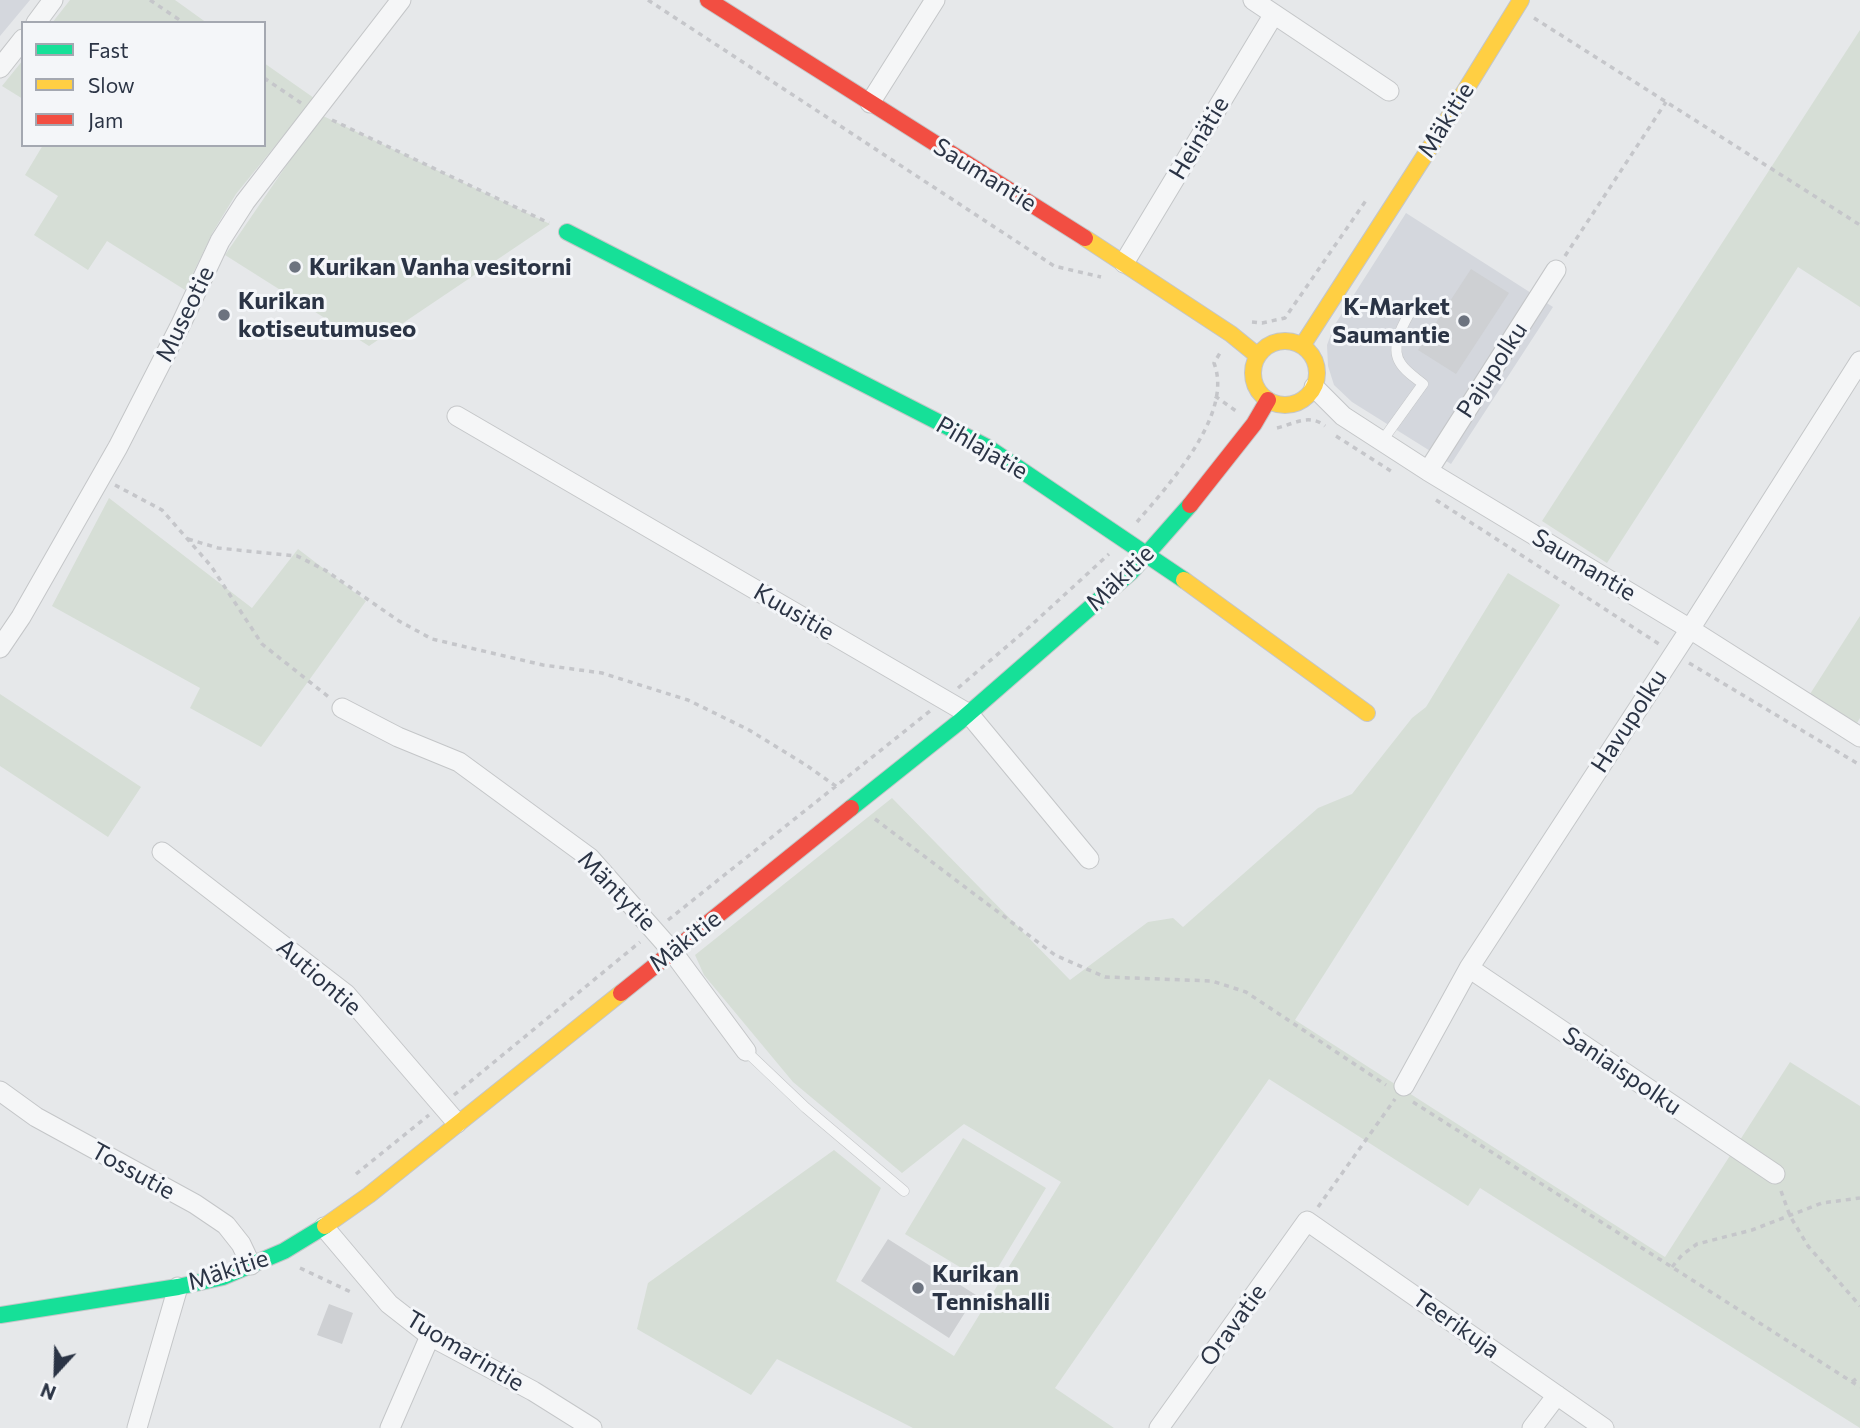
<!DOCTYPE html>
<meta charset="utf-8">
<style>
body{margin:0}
#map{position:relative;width:1860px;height:1428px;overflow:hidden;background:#e6e8ea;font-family:Commissioner,sans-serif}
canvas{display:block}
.legend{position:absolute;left:21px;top:21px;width:245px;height:126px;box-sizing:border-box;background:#f4f6f9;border:2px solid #a4a8b1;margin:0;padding:9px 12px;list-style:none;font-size:21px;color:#2b3445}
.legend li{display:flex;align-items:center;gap:14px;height:35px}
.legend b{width:35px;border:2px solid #a4a8b1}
.north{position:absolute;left:21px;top:1337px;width:70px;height:70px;-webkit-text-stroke:5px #f4f6f9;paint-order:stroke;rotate:202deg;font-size:19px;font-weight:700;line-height:28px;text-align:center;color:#2b3445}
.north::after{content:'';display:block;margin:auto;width:24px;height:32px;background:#2b3445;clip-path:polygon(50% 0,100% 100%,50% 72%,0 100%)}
</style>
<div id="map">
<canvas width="1860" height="1428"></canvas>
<ul class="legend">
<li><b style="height:9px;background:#16e098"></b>Fast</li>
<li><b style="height:9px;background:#ffcf43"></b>Slow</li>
<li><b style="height:9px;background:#f24e42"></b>Jam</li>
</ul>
<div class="north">N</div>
</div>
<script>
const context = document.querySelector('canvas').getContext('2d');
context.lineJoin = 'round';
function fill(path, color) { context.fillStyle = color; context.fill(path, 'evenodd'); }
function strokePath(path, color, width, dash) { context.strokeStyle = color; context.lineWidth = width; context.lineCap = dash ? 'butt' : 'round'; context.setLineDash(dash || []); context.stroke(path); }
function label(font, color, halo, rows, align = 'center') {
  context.font = font + ' Commissioner,sans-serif'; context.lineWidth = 6; context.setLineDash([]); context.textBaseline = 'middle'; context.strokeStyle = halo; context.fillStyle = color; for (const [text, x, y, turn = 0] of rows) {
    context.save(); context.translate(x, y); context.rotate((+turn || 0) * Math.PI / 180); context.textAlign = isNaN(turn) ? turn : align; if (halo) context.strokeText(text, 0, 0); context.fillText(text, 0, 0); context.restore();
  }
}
fill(new Path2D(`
 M0,0h30l-30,36z
 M1406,213l147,94 -102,157 -99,-62 -18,-17 -6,-19 -1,-21 7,-19z`), '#d4d7dd');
fill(new Path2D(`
 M70,0h105l32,23h-155z
 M1860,30v277l-62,-40 -191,296 -65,-42z
 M23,60v39l-21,-13z
 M264,63l50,35 -78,96 -23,38 -28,58 -78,-49 -19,29 -54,-35 24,-39 -33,-21 18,-30h221z
 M321,115l229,109 -181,122 -144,-91z
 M109,498l143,110 46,-59 68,52 -105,146 -71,-39 10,-20 -148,-82z
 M1508,573l52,32 -265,415 370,237 125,-195 70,44v322l-380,-240 -12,18 -199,-127 -214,309 59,40h-201l-136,-69 -26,36 -114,-66 11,-46 186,-133 47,38 -45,93 118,75 107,-174 -97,-58 -62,49 -109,-91 -89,-107 -9,-20 197,-157 178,182 78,-58 25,-4 10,9 135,-119 34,-14 60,-76 14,-11z
 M1860,616v102l-3,5 -47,-29z
 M0,694l141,93 -33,50 -108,-71z
 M963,1138l83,50 -58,96 -83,-50z`), '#d6ded6');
fill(new Path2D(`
 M1471,269l38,24 -53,81 -38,-24z
 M888,1239l88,56 -27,43 -88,-57z
 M329,1304l24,9 -11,31 -25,-9z`), '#ced0d3');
const lane = new Path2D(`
 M1382,441l41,-57c-7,-6 -17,-12 -22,-20 -11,-15 0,-36 8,-50
 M746,1051l60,57 98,83`);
const street = new Path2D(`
 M1253,0l136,91
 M36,23l17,-23
 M0,68l23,-29
 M870,103l65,-103
 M1124,263l150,-249
 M1314,387l29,29 85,55 262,158 170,108
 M457,416l512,298 120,145
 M1428,471l128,-201
 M0,648l21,-31 97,-170 63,-123 39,-83 25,-39 156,-202
 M342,708l56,29 61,25 131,96 82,93 74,100
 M162,852l184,142 111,129
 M1469,968l306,206
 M1404,1086l65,-118 221,-339 170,-268
 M0,1091l36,26 159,87 31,21 15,19 10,21
 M324,1227l65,77 41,32 103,55 59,37
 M137,1428l41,-141
 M390,1428l40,-92
 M1159,1428l148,-207 297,207
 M1532,1428l25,-33`);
const fast = new Path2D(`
 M567,232l420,215 197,133
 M851,808l108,-86 172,-150 59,-67
 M0,1315l178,-28 45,-10 61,-26 41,-25`);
const slow = new Path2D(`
 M1085,238l146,96 27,22
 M1253 373a32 32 0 1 1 64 0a32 32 0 1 1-64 0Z
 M1302,346l129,-200 90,-146
 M1184,580l183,133
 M325,1226l44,-31 252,-202`);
const jam = new Path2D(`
 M708,0l377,238
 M1190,505l64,-81 14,-24
 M621,993l230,-185`);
strokePath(lane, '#c4c6c8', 11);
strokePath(street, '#c4c6c8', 21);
strokePath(fast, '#c4c6c8', 18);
strokePath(slow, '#c4c6c8', 18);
strokePath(jam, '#c4c6c8', 18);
strokePath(new Path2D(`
 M150,0l34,23
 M648,0l406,266 47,11
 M1534,18l326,207
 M264,78l37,25
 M332,120l217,103
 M1565,256l101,-154
 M1252,322l10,1 23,-5 82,-119
 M1215,396l21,15
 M1277,428c17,-4 32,-15 48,-2
 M1336,436l58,37
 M115,485l47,25 49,56 51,78 68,54
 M1436,500l223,144
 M1137,522c31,-37 97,-107 77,-159l6,-10
 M188,539l30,9 79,8 28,14 74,51 33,18 111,26 59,8 86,27 61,30 57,35 31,22
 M1689,663l171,102
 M958,688l68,-58 83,-76
 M875,819l180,136 50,22 107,4 34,11 140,93
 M668,920l262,-209
 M454,1095l186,-153
 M1413,1102l447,285
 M356,1174l73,-59
 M1781,1191l9,25 18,30 52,60
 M1318,1207l77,-108
 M1672,1267l10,-12 15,-11 55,-14 70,-27 38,-5
 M300,1268l53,25
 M1852,1382l8,-6`), '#c5c6ca', 3.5, [5, 5]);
strokePath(lane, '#f5f6f7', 10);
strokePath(street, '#f5f6f7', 19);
strokePath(fast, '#16e098', 16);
strokePath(slow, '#ffcf43', 16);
strokePath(jam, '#f24e42', 16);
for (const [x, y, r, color] of [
 [295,267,7,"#6c737f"],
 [224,315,7,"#6c737f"],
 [1464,321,7,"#6c737f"],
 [918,1288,7,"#6c737f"]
]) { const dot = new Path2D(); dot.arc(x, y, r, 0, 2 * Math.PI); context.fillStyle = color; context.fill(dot); strokePath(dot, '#f4f6f9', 2.5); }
label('24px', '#2b3445', '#f4f6f9', [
 ["Mäkitie",1446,120,-58],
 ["Heinätie",1199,138,-59],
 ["Saumantie",985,175,32],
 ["Museotie",185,314,-64],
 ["Pajupolku",1492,370,-57],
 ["Pihlajatie",982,448,30],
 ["Saumantie",1584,565,31],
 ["Mäkitie",1120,578,-44],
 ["Kuusitie",794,612,30],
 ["Havupolku",1629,721,-57],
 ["Mäntytie",617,891,46],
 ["Mäkitie",685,941,-38],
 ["Autiontie",319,977,41],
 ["Saniaispolku",1622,1071,34],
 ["Tossutie",133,1171,29],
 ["Mäkitie",228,1270,-18],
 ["Teerikuja",1456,1324,35],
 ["Oravatie",1233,1325,-54],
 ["Tuomarintie",465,1351,31]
]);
label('bold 24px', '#2b3445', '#f4f6f9', [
 ["Kurikan Vanha vesitorni",309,267],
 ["Kurikan",238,301],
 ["kotiseutumuseo",238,329],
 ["K-Market",1450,307,"right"],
 ["Saumantie",1450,335,"right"],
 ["Kurikan",932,1274],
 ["Tennishalli",932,1302]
], 'left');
</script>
